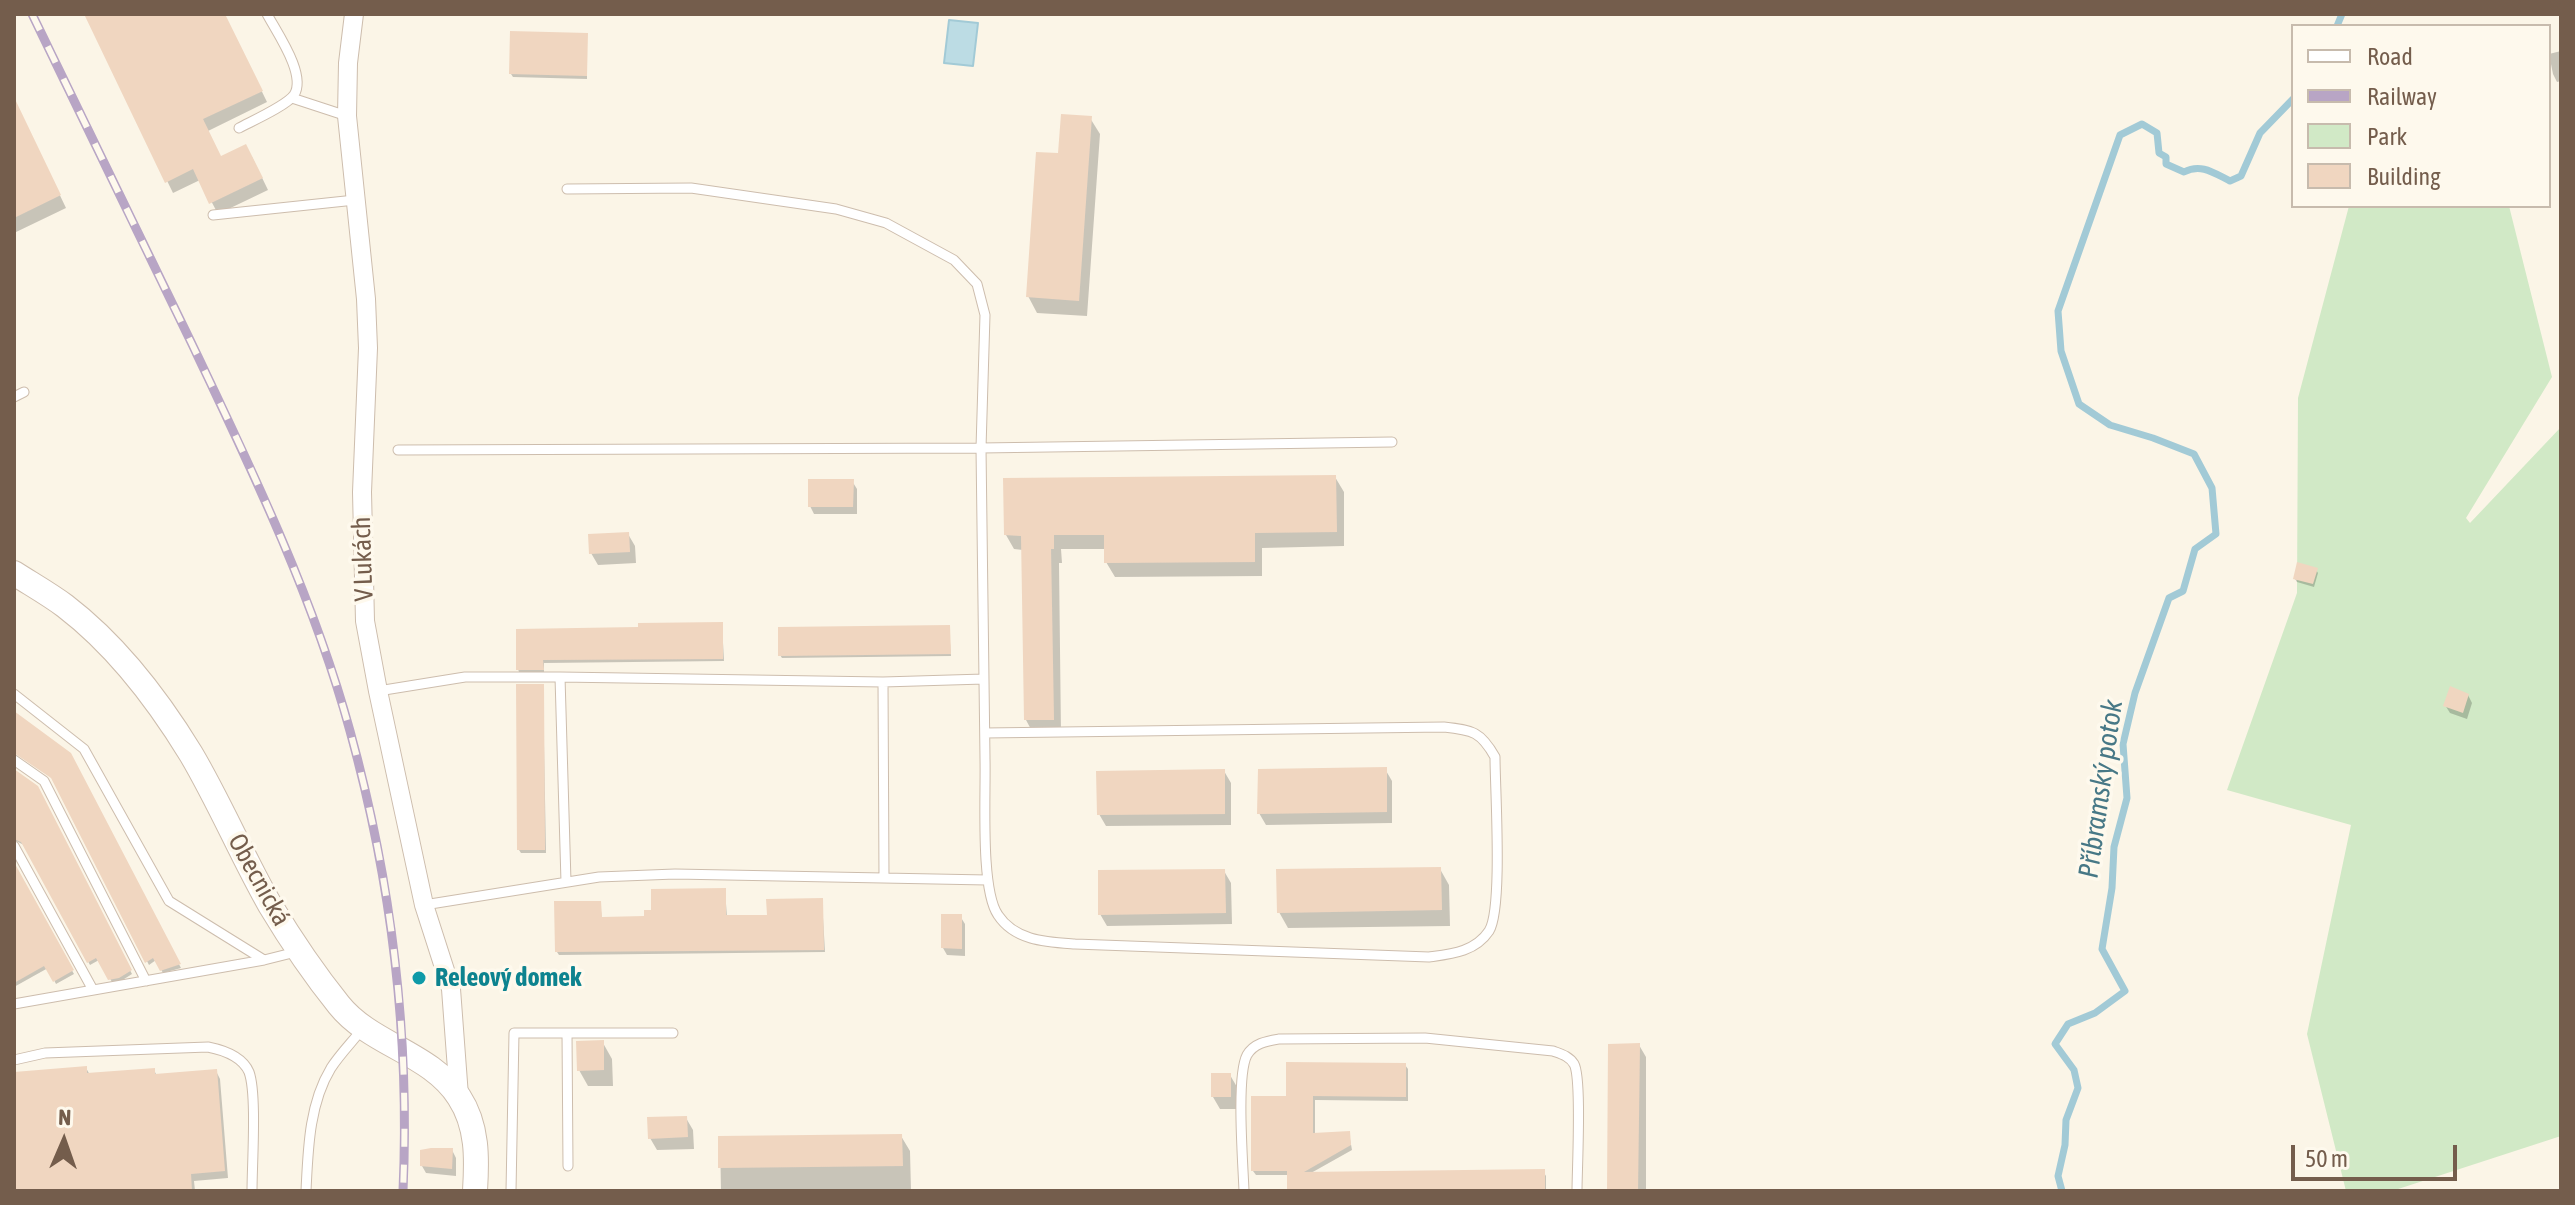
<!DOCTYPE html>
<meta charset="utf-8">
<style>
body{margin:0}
#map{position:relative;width:2575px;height:1205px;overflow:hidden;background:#fbf5e7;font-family:"Asap Condensed",sans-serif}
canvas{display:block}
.frame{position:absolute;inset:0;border:16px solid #745d4c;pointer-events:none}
.legend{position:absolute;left:2291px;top:24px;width:260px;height:184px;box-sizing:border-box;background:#fef9ed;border:2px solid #c7bbad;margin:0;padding:10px 14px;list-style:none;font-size:24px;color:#745d4c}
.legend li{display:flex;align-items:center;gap:16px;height:40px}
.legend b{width:40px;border:2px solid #c7bbad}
.north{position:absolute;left:24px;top:1101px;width:80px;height:80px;-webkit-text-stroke:6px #fef9ed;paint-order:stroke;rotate:2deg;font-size:22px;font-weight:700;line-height:32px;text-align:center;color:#745d4c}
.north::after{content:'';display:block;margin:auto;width:28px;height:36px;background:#745d4c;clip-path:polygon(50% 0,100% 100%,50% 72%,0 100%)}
.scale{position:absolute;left:2291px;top:1145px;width:166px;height:36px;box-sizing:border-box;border:4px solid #745d4c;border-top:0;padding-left:10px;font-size:24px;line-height:28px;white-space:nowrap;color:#745d4c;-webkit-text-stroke:6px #fef9ed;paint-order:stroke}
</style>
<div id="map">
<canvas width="2575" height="1205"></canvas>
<div class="frame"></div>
<ul class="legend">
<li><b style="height:10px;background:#fff"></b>Road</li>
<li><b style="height:10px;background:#b8a5c5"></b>Railway</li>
<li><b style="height:22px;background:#d1e9c6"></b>Park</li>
<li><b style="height:22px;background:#f0d6c0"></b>Building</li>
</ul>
<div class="north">N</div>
<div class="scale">50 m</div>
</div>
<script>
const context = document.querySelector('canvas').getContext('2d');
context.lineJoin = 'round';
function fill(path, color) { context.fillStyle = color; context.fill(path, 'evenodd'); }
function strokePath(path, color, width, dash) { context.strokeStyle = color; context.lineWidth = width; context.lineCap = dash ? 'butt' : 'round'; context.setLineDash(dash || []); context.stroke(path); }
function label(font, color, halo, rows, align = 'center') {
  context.font = font + ' "Asap Condensed",sans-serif'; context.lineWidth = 7; context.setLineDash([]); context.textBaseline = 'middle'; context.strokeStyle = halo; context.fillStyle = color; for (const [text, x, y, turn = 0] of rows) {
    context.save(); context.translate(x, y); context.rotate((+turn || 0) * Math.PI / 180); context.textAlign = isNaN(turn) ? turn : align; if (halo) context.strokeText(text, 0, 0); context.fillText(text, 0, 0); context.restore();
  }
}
fill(new Path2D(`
 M2349,206h160l43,171 -86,141 4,5 91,-96v709l-169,55h-46l-39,-157 44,-209 -124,-35 70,-197 1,-195z`), '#d1e9c6');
const water = new Path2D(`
 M949,20l29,3 -5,43 -29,-3z`);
fill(water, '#bcdce4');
strokePath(water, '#a2cad6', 2);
fill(new Path2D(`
 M86,14h138l43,88 -59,29 13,27 31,-1 16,33 -50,24 -18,-34 -27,13z
 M587,35v44l-74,-2 -2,-3z
 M2561,51v30l-4,1 -4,-8 -4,-20z
 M14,99l52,109 -52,25z
 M1090,118l10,16 -13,182 -50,-3 -9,-17 32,-140z
 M1335,477l9,15v54l-82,2v28l-147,1 -9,-15v-13h-45l1,14h-3l2,171 -27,1 -8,-15 -3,-170 -9,-1 -8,-14z
 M852,481l5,8v25h-43l-4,-8z
 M628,534l7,12 1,17 -38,2 -7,-12z
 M2316,570l2,3 -4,14 -17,-5 -2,-3z
 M722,624l2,37 -180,2v9h-25l-1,-3v-38l122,-2z
 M949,627l2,29 -169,2 -2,-3z
 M543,687l3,166h-25l-2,-3z
 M2468,695l4,8 -5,16 -17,-6 -5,-8z
 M14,713l55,41 112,214 -18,5 -7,-13 -7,5 -80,-156 14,-18 -69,-55z
 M1385,769l7,12v42l-126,2 -7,-12z
 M1224,771l7,12v42l-125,1 -7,-12z
 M14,781l32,24 86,169 -11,7 -9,1 -13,-22 -9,5 -66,-120 -8,-4 -2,1z
 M14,866l60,108 -18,10 -8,-16 -34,19z
 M1440,869l9,16 1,41 -162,2 -9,-16z
 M1224,871l7,12 1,41 -125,2 -7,-12z
 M725,890l2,27h42l53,-17 3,52 -266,3 -2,-3 43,-49 2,16 44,-1z
 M960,916l5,8v32l-18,-1 -4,-7z
 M603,1043l9,16 1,27h-25l-9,-16z
 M1639,1045l7,12v134h-36z
 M1405,1065l3,4v32l-93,-1v35l34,-2 3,17 -41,23 232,-2 3,5v15h-257v-16h-33l-3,-4 35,-73z
 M86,1068l4,7 64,-5 3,6 59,-5 4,8 8,99 -34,3 1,10h-179l-2,-116z
 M1230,1075l7,12v22h-17l-7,-12z
 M686,1118l7,12 1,19 -37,1 -7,-12z
 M901,1136l9,15 1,40h-190l-1,-53z
 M452,1150l4,8v18l-30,-3 -4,-7z`), '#0003');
strokePath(new Path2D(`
 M2337,26l5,-12
 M2062,1191l-4,-15 7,-31 1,-25 12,-32 -4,-18 -19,-26 13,-20 27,-11 30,-22 -23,-42 10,-61 2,-41 13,-49 -4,-54 12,-51 34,-95 14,-7 12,-42 21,-15 -4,-46 -18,-34 -41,-16 -43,-13 -31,-21 -18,-53 -3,-40 62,-176 22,-11 15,9 2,20 7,4v7l18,8c17,-9 30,1 46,9l11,-5 19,-43 33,-34`), '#a2cad6', 7);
fill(new Path2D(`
 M84,14h141l38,77 -60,28 18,37 25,-12 17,34 -54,26 -16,-35 -28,14z
 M510,31l78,2 -1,43 -78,-2z
 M14,97l47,98 -47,23z
 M1061,114l31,2 -13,185 -53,-4 10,-145 22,1z
 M1336,475l1,57 -82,1v29l-151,1v-28h-50v14h-3l3,171h-30l-3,-184 -17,-1 -1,-57z
 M808,479h46l-1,28h-45z
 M629,532l1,20 -41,2 -1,-20z
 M2297,562l21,6 -5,16 -20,-5z
 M723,622v37l-180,1 1,10h-28v-41l122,-2v-4z
 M950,625l1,29 -173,2v-29z
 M516,684h28l1,166h-28z
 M2450,686l19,8 -6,19 -20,-7z
 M14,711l57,42 110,211 -21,7 -7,-13 -8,5 -94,-185 -37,-25z
 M1387,767v45l-130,2 1,-45z
 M14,769l24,17 94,184 -13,8 -11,2 -12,-22 -9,5 -66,-121 -7,-3z
 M1225,769v45l-128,1 -1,-44z
 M14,862l60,108 -21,12 -9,-16 -30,17z
 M1441,867l1,43 -165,3 -1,-44z
 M1225,869l1,44 -128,2v-45z
 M726,888v27h41l-1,-16 57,-1 1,52 -269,2 -1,-51h47l1,16 42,-1v-6h7v-21z
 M941,914h21v35l-21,-1z
 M604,1040v30l-27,1 -1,-30z
 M1640,1043l-2,148h-31l1,-147z
 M1286,1062l120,1v34l-93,-1v37l37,-2 1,14 -47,27 241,-3v22h-258v-20h-36v-75h35z
 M87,1066v7l68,-5v6l62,-5 8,102 -34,3 1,17h-178v-119z
 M1211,1073h20v24h-20z
 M687,1116l1,21 -40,2 -1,-22z
 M902,1134l1,32 -185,2v-32z
 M431,1148h22l-1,21 -32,-3v-16z`), '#f0d6c0');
const service = new Path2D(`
 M292,98l55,18
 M239,128c13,-7 47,-22 55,-33 13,-20 -17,-62 -27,-81
 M567,189l124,-1 145,21 50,14 68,37 23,24 8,31 -4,133 411,-6
 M213,215l142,-15
 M14,397l10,-5
 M398,450l583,-2c1,103 3,207 4,311 1,35 -5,130 13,156 17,26 49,27 77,29l354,13c22,-3 46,-5 60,-26 14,-22 6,-142 6,-174 -14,-25 -22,-27 -51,-30l-459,6
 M883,682l1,196
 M378,691l87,-14h95
 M14,694l70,55 85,152 95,59
 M14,760l30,21 102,200
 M14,846l79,144
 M566,882l-6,-205 323,5 101,-3
 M424,905l175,-28 76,-3 312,6
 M14,1004l250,-44 32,-8
 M567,1033l1,133
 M14,1060l31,-7 163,-6c15,3 34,9 41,25 8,22 3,92 3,119
 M306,1191c2,-41 3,-87 25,-123 9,-14 22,-27 32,-40
 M511,1191l3,-158h159
 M1244,1191c-1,-28 -8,-115 3,-136 7,-12 20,-14 32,-16l146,-1 128,13c8,3 16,5 21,13 8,14 3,105 3,127`);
const minor = new Path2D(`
 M354,14l-6,49 -1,53 19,183 2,49 -6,144 3,129 13,70 46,214 27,84 8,107`);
const tertiary = new Path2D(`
 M14,573c17,11 35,21 51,33 51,39 93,94 126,148 29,49 51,102 79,151 21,35 44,69 69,100 32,40 92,48 120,92 19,29 18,62 16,94`);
strokePath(service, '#cdbdad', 11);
strokePath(minor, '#cdbdad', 20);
strokePath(tertiary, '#cdbdad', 26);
strokePath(service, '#fff', 9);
strokePath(minor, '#fff', 18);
strokePath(tertiary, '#fff', 24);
const rail = new Path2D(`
 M32,14c53,109 106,219 159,328 60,126 122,254 159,389 42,152 60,303 53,460`);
strokePath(rail, '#b8a5c5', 9);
strokePath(rail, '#fef9ed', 6, [18]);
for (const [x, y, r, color] of [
 [419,978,8,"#0f9aa8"]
]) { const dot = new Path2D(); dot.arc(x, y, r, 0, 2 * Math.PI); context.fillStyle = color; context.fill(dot); strokePath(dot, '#fef9ed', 3); }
label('26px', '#745d4c', '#fef9ed', [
 ["V Lukách",363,559,-92],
 ["Obecnická",259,880,61]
]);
label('bold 26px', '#0d838f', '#fef9ed', [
 ["Releový domek",435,978]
], 'left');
label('italic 28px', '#477886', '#fef9ed', [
 ["Příbramský potok",2101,789,-82]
]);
</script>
